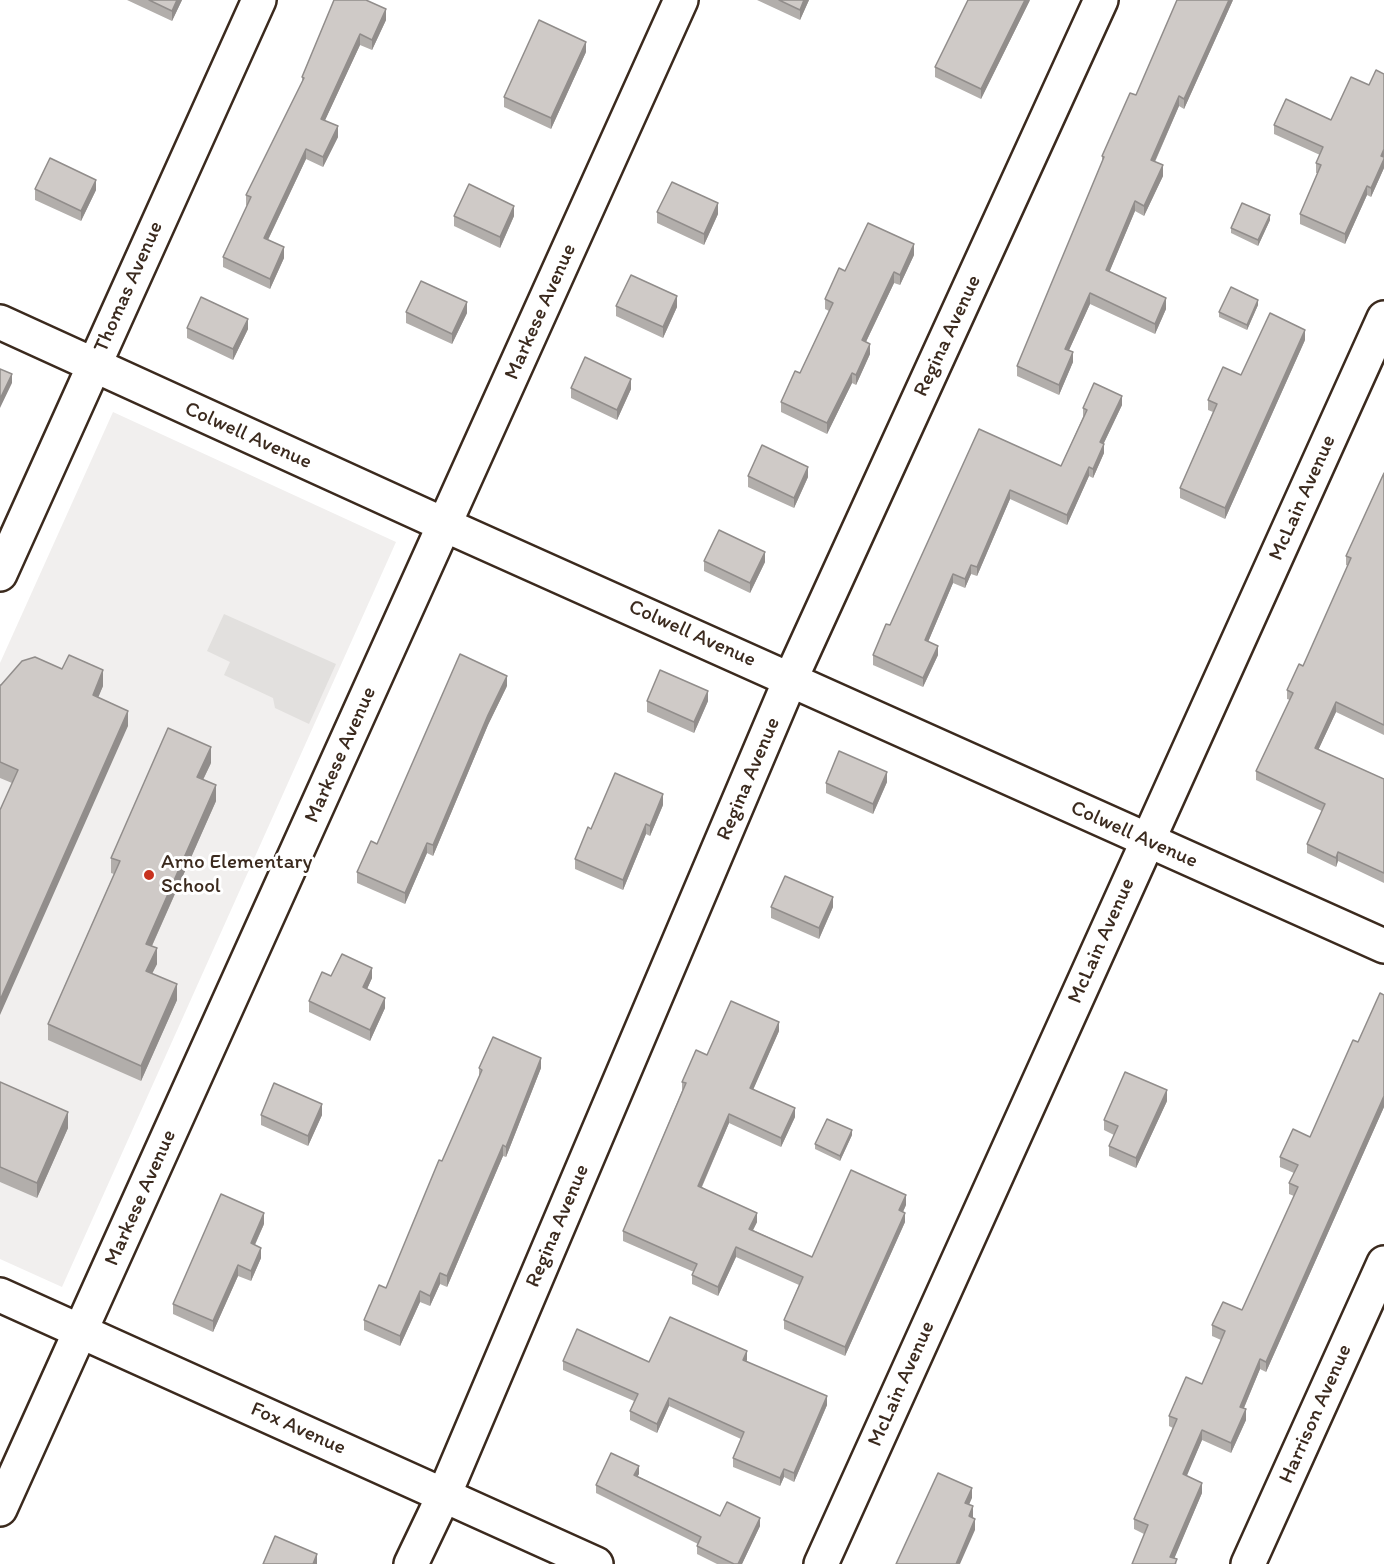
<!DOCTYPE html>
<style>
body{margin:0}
canvas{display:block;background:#fff}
</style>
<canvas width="1384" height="1564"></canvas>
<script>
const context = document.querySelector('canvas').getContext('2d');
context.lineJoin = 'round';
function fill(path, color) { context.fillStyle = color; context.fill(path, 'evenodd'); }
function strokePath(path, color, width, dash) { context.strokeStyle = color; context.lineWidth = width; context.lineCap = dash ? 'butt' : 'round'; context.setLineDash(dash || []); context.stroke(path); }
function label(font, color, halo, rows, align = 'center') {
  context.font = font + ' Itim,sans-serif'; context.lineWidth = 6; context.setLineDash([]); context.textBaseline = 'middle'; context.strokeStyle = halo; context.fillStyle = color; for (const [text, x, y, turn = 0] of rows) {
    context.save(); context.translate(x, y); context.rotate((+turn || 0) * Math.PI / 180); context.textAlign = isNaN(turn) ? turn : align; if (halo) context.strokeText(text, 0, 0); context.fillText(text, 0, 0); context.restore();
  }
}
fill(new Path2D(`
 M113,412l283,130 -334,745 -62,-28v-596z`), '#f1efee');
fill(new Path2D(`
 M224,614l112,50 -27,60 -34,-16 -2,-10 -49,-23 6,-13 -23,-11z`), '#e2e0de');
const minor = new Path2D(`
 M0,322l445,203 939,421
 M0,574l259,-574
 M0,1295l596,269
 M0,1509l681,-1509
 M411,1564l33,-69 347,-817 310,-678
 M821,1564l563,-1246
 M1248,1564l136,-301`);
strokePath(minor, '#3b2a1e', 38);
strokePath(minor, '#fff', 33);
fill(new Path2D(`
 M127,0h55l-10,21z
 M334,0l52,20 -14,30 -12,-5 -35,75 13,17 -15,30 -17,-8 -38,81 16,18 -14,31 -47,-22v-10l24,-51 -1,-1v-10l56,-112v-6z
 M757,0h52l-9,20z
 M1030,0l-49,99 -46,-22v-10z
 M1233,0l-49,109 -5,-3 -24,56 8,14 -19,40 -9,-5 -26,61 57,37 -11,25 -65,-30 -21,46 4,12 -14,33 -42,-19v-10l85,-204v-6l34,-61z
 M586,52l-35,77 -47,-22v-10z
 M1384,74v94l-13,29 -4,-2 -22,49 -45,-20v-10l18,-41h-2v-10l4,-8 -46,-21v-9l57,-5 38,-35z
 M35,189l61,1 -15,31 -46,-21z
 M657,212l61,2 -14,31 -47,-22z
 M454,216h60l-14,32 -46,-22z
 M1270,220l-12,26 -27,-13v-5z
 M914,255l-14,30 -6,-2 -28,59 4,12 -14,31 -4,-2 -25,51 -46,-22v-10l19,-29 29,-62 -4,-2v-10l20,-28z
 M1258,305l-11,25 -28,-13v-5z
 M616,306l61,1 -14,31 -47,-22z
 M406,312l61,1 -15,31 -46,-21z
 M187,328l61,1 -15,31 -46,-22z
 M1305,340l-80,179 -45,-21v-10l33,-76 -5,-2v-10l33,-25z
 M571,388l60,1 -14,31 -46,-22z
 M1122,405l-18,38v10l-11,25 -4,-2 -22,49 -57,-26 -33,77 -6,-2 -6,14 -12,-5 -25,59 10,13 -15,32 -50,-22v-10l17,-30 89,-196 82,37 22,-49v-9z
 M1384,473v262l-48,-23 -18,38 66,29v104l-46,-22 -2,6 -29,-14v-9l15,-33 -66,-31v-9l34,-71 -3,-1v-9l16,-24 45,-100 -2,-1v-9z
 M748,476l60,1 -14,31 -46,-21z
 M704,561l61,1 -15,31 -46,-22z
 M62,669l41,17 -5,11 30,29 -116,57 -12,-5v-93z
 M507,686l-19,39 -55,131 -6,-3 -22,51 -48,-21v-11l20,-28z
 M647,701h61l-14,32 -47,-21z
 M211,763l-8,17 13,21 -64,145 5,18 -5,9 25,27 -36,81 -93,-41v-16l66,-150 -3,-1v-15z
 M887,782l-14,32 -47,-21v-10z
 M663,805l-13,31 -4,-2 -23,56 -48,-21v-10l16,-30z
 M771,907h62l-14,32 -48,-21z
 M331,976l41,2 -5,11 18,19 -15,33 -61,-29v-11z
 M1384,995v112l-118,265 -6,-3 -16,39 2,12 -15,33 -29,-13 -16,36 16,17 -28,65 3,6 -33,-30 -10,-5v-10l39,-91 -4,-2v-10l33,-32 19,-44 -9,-4v-11l30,-15 52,-114 -5,-2v-11l5,-10 -14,-6v-10l30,-20 48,-95z
 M779,1031l-26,58 42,28 -14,30 -52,-24 -27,64 55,35 -4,8 59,27 94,-52 -3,7 2,10 -60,134 -61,-27v-9l15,-35 -63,-28 -18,39 -26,-12v-9l2,-3 -71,-31v-10l59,-140v-9l25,-27z
 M479,1068h62l-35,89 -3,-1 -56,131 -7,-3 -10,22 -10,-4 -20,44 -36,-16v-10l22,-32 93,-210z
 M0,1082l68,46 -31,70 -37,-16z
 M1167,1101l-31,67 -27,-12v-10l5,-11 -10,-5v-10z
 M261,1115h61l-14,31 -47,-21z
 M852,1135l-12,26 -25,-12v-5z
 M264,1224l-9,21 6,13 -10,23 -13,-5 -25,56 -40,-18v-10z
 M747,1360l-1,1 81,44 -33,77 -10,-5 -4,9 -47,-19v-9l8,-19 -72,-33 -12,27 -27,-13v-9l4,-10 -71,-31v-9l86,1z
 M639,1474l-2,2 83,40 40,10 -18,38h-25l-20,-10v-8l1,-2 -102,-51v-8z`), '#b2aeab');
fill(new Path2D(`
 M177,0h5l-10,21v-10z
 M804,0h5l-9,20v-10z
 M1025,0h5l-49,99v-10z
 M1229,0h4l-49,109v-10z
 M386,9v11l-14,30v-10z
 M360,34v11l-39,84v-10z
 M586,42v10l-35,77v-11z
 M1179,96v10l-28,64v-10z
 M338,126v11l-15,30v-10z
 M306,149v10l-42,89v-10z
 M1384,149v19l-13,29v-9l10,-32z
 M1163,165v11l-19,40v-10z
 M96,180v10l-15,31v-10z
 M1367,186v9l-22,49v-10z
 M1135,201v10l-29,69v-10z
 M718,203v11l-14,31v-11z
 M514,206v10l-14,32v-11z
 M1270,215v5l-12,26v-6z
 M914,244v11l-14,30v-10z
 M284,247v11l-14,31v-10z
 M894,272v11l-32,67v-10z
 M1090,293v11l-25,55v-10z
 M677,296v11l-14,31v-11z
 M1166,298v11l-11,25v-10z
 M1258,300v5l-11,25v-5z
 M467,302v11l-15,31v-10z
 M248,319v10l-15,31v-11z
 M1305,330v10l-80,179v-11z
 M870,344v10l-14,31v-10z
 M1073,352v10l-14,33v-10z
 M852,373v10l-25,51v-11z
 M12,374v9l-12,25v-9z
 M631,379v10l-14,31v-10z
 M1122,396v9l-22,46v-9z
 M1104,444v9l-11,25v-9z
 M808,467v10l-14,31v-10z
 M1089,467v9l-22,49v-10z
 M1010,490v9l-33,77v-9z
 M765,552v10l-15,31v-10z
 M971,565v9l-6,14v-9z
 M953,574v9l-28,66v-9z
 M938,646v9l-15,32v-9z
 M103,670v16l-10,24v-15z
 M507,676v10l-19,39 -55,131v-11l55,-130z
 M708,691v10l-14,32v-11z
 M1336,702v10l-21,45v-9z
 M128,711v15l-128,289v-15z
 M211,747v16l-14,29v-15z
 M887,772v10l-14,32v-10z
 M216,785v16l-70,158v-15z
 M663,794v11l-13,31v-10z
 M646,824v10l-23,56v-10z
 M427,843v10l-22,51v-11z
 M1338,852v9l-2,6v-9z
 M833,897v10l-14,32v-11z
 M157,948v16l-11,22v-15z
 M372,968v10l-9,20v-11z
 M177,984v16l-36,81v-15z
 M385,998v10l-15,33v-11z
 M779,1022v9l-29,66v-9z
 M541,1058v10l-35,89v-10z
 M1167,1090v11l-31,67v-10z
 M1384,1096v11l-118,265v-10z
 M322,1104v11l-14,31v-10z
 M795,1108v9l-14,30v-9z
 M68,1112v16l-31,70v-15z
 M729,1114v9l-31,72v-9z
 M852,1130v5l-12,26v-5z
 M503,1145v11l-56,131v-11z
 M906,1195v10l-7,15v-10z
 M264,1213v11l-13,29v-10z
 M757,1213v9l-8,16v-9z
 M905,1213v9l-60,134v-9z
 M736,1247v10l-18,39v-9z
 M261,1248v10l-10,23v-10z
 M238,1265v11l-25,56v-11z
 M440,1273v11l-10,22v-10z
 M420,1291v11l-20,44v-10z
 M747,1351v9l-4,8v-8z
 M1260,1359v10l-20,48v-10z
 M827,1396v9l-33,77v-9z
 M669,1398v8l-12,27v-9z
 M1246,1409v11l-15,33v-10z
 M1202,1430v10l-19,45v-11z
 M639,1466v8l-5,9v-8z
 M784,1469v8l-4,9v-8z
 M1202,1483v10l-30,71 -2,-7z
 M972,1488v10l-7,16v-11z
 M973,1506v11l-4,10v-11z
 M760,1518v8l-18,38h-4z
 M975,1519v11l-15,34h-4z
 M317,1554v10h-4z`), '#918d8b');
const building = new Path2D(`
 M149,0h28l-5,11z
 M334,0h32l20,9 -14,31 -12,-6 -39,85 17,7 -15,31 -17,-8 -42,89 20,9 -14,32 -47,-22 28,-60 -5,-2 58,-117 -2,-1z
 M779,0h25l-4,10z
 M968,0h57l-44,89 -46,-22z
 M1177,0h52l-45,99 -5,-3 -28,64 12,5 -19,41 -9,-5 -29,69 60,28 -11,26 -65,-31 -25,56 8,3 -14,33 -42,-19 87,-209 -2,-1 28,-63 6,2z
 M539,20l47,22 -35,76 -47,-21z
 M1376,70l8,4v75l-3,7 3,1v2l-13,29 -4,-2 -22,48 -45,-20 21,-49 -5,-2 7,-16 -49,-22 12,-26 45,21 20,-43 18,8z
 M50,158l46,22 -15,31 -46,-22z
 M672,182l46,21 -14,31 -47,-22z
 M469,184l45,22 -14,31 -46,-21z
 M1242,203l28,12 -12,25 -27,-12z
 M868,223l46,21 -14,31 -6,-3 -32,68 8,4 -14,31 -4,-2 -25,50 -46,-21 14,-31 5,2 33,-70 -8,-4 14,-31 6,3z
 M631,275l46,21 -14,31 -47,-21z
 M421,281l46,21 -15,32 -46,-22z
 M1231,287l27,13 -11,25 -28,-13z
 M201,297l47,22 -15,30 -46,-21z
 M1270,313l35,17 -80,178 -45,-20 37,-84 -9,-4 15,-33 18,8z
 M585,357l46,22 -14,31 -46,-22z
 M0,369l12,5 -12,25z
 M1094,383l28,13 -22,46 4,2 -11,25 -4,-2 -22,48 -57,-25 -33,77 -6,-2 -6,14 -12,-5 -28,66 13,6 -15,32 -50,-23 13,-31 4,1 89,-196 82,37 26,-56 -4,-2z
 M762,445l46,22 -14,31 -46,-22z
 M1384,473v252l-48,-23 -21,46 69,31v94l-46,-21 -2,6 -29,-14 18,-40 -69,-33 37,-78 -6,-3 12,-26 4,2 48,-108 -5,-2z
 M719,530l46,22 -15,31 -46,-22z
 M460,654l47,22 -19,39 -55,130 -6,-2 -22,50 -48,-21 14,-31 6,3z
 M69,655l34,15 -10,25 35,16 -128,289v-190l18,-40 -18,-8v-77h1l21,-24 13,-4 27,12z
 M660,670l48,21 -14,31 -47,-21z
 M168,728l43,19 -14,30 19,8 -70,159 11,4 -11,23 31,13 -36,82 -93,-42 72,-163 -9,-3z
 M839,751l48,21 -14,32 -47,-21z
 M615,773l48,21 -13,32 -4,-2 -23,56 -48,-21 13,-32 3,2z
 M785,876l48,21 -14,31 -48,-21z
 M342,954l30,14 -9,19 22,11 -15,32 -61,-29 13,-29 9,4z
 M1380,993l4,2v101l-118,266 -6,-3 -20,48 6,2 -15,34 -29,-13 -19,44 19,9 -32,74 7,2 -2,5h-43l16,-39 -14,-6 43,-100 -8,-3 17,-39 16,7 23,-53 -13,-6 11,-23 19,8 56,-123 -9,-4 9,-18 -18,-8 13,-28 17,8 43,-97 5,2z
 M731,1001l48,21 -29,66 45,20 -14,30 -52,-24 -31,72 59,27 -8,16 63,28 39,-87 55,25 -7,15 6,3 -60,134 -61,-27 19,-43 -67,-30 -18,40 -26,-12 5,-11 -74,-33 63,-148 -4,-1 14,-32 11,5z
 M493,1037l48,21 -35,89 -3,-2 -56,131 -7,-3 -10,23 -10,-5 -20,45 -36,-16 15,-35 7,3 53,-128 3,1 40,-91 -3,-2z
 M1125,1072l42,18 -31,68 -27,-12 9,-20 -14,-6z
 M0,1082l68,30 -31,71 -37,-16z
 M274,1083l48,21 -14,32 -47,-21z
 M827,1119l25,11 -12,26 -25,-12z
 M221,1194l43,19 -13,30 10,5 -10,23 -13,-6 -25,56 -40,-17z
 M670,1317l77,34 -4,9 84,36 -33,77 -10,-4 -4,9 -47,-20 11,-26 -75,-34 -12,26 -27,-13 8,-17 -75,-33 14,-32 72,33z
 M611,1453l28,13 -5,9 86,41 7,-14 33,16 -22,46h-4l-37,-18 4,-9 -105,-52z
 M938,1473l34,15 -7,15 8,3 -4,10 6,3 -19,45h-60z
 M275,1536l42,18 -4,10h-50z`);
fill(building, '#cfcac7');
strokePath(building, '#918d8b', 1.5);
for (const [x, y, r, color] of [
 [149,875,6,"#c8321e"]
]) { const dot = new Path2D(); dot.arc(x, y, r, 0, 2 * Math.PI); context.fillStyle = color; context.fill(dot); strokePath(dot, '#fff', 2); }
label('21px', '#3b2a1e', '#fff', [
 ["Thomas Avenue",129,287,-66],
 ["Markese Avenue",541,312,-66],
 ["Regina Avenue",948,336,-65],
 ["Colwell Avenue",248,436,24],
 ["McLain Avenue",1303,498,-66],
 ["Colwell Avenue",692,634,24],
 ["Markese Avenue",341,755,-66],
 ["Regina Avenue",749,779,-67],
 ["Colwell Avenue",1134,835,24],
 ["McLain Avenue",1102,941,-66],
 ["Markese Avenue",141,1198,-66],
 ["Regina Avenue",558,1226,-67],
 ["McLain Avenue",902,1384,-66],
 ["Harrison Avenue",1316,1414,-66],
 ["Fox Avenue",298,1429,24]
]);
label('21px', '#3b2a1e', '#fff', [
 ["Arno Elementary",161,863],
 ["School",161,887]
], 'left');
</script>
